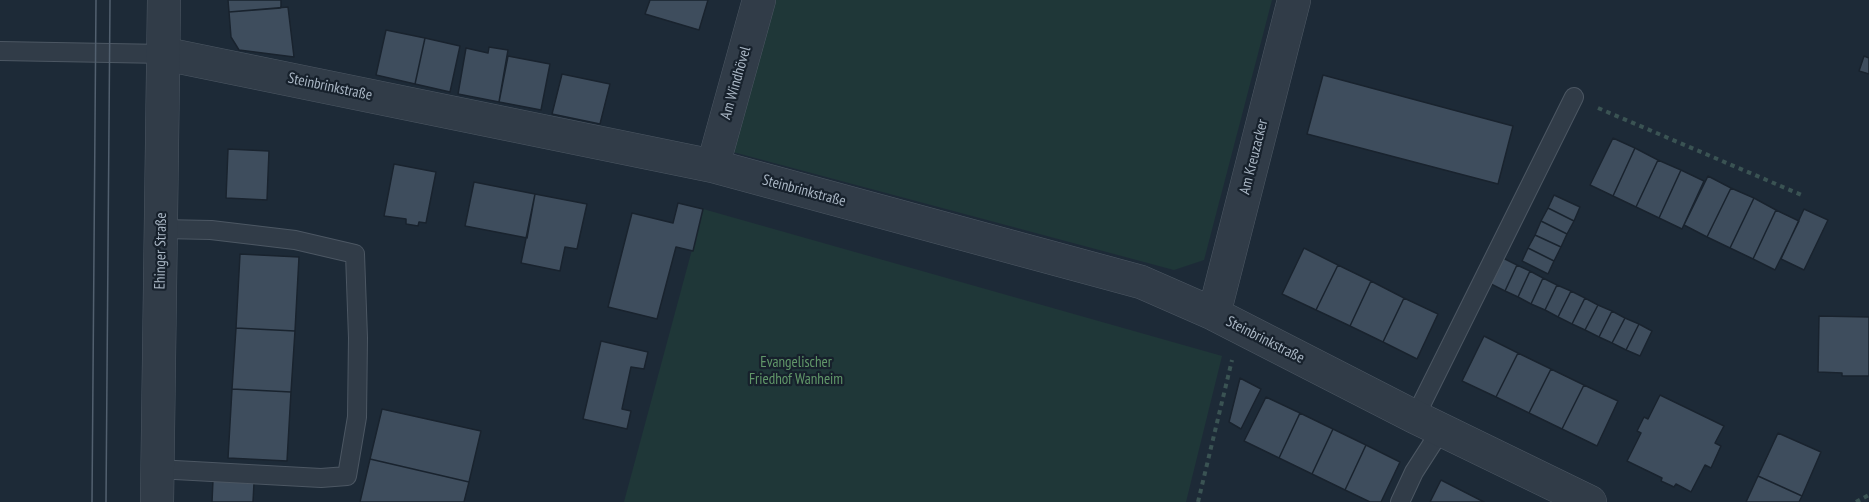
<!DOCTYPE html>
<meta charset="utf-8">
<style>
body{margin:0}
canvas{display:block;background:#1d2a37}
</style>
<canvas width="1869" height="502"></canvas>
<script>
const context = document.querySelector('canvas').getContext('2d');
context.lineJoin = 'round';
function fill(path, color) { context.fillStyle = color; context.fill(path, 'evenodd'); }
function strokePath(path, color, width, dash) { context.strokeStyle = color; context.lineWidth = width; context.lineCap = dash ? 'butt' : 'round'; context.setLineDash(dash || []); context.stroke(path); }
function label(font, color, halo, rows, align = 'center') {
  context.font = font + ' "PT Sans Narrow",sans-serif'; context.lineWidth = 4.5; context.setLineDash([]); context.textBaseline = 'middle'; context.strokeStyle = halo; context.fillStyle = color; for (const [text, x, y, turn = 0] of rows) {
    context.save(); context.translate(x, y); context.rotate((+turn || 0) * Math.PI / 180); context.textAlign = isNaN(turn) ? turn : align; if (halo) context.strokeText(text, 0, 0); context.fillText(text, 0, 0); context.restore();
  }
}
fill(new Path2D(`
 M771,0h501l-68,260 -30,10 -441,-118z
 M703,209l519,147 -36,146h-562z`), '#1f3738');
const building = new Path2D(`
 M228,0h53v8l-52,4z
 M650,0h58l-9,30 -54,-16z
 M288,7l6,50 -55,-7 -8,-13 -2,-25z
 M386,30l39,8 -10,46 -39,-9z
 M425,38l35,8 -10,46 -35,-8z
 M489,47l19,3 -9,52 -41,-8 8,-46 22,5z
 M508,56l42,8 -9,46 -42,-8z
 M1864,56l5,2v16l-10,-3z
 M562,74l48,10 -10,40 -48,-10z
 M1323,75l190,51 -15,58 -191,-50z
 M1613,138l22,10 -22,48 -23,-11z
 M1635,148l23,12 -22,47 -23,-11z
 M228,149l41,2 -2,49 -41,-2z
 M1658,160l23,10 -22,48 -23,-11z
 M394,164l42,8 -10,51 -7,-1 -1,4 -12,-2v-5l-22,-3z
 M1681,170l23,11 -22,48 -23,-11z
 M1708,176l23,12 -24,49 -23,-12z
 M474,182l61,12 -8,44 -62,-12z
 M1731,188l23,10 -24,50 -23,-11z
 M535,194l52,10 -10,45 -12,-2 -5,24 -39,-8z
 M1554,195l26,12 -6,14 -26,-13z
 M1754,198l22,12 -23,49 -23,-11z
 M678,203l25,6 -10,42 -17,-4 -19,72 -49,-12 24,-94 41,10z
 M1548,208l26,13 -7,13 -26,-13z
 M1804,209l24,11 -24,50 -23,-11z
 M1776,210l23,11 -24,49 -22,-11z
 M1541,221l26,13 -6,13 -26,-12z
 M1535,235l26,12 -7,14 -26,-13z
 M1304,248l34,17 -22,45 -34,-16z
 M1528,248l26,13 -6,13 -26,-13z
 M240,254l59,3 -4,74 -59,-3z
 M1503,258l14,7 -12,26 -14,-7z
 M1338,265l33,16 -21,45 -34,-16z
 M1517,265l13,6 -12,26 -13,-6z
 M1530,271l13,7 -12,26 -13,-7z
 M1543,278l14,7 -12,25 -14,-6z
 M1371,281l33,17 -21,44 -33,-16z
 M1557,285l14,6 -13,26 -13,-7z
 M1571,291l14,7 -13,26 -14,-7z
 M1404,298l34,16 -21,45 -34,-17z
 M1585,298l13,7 -13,25 -13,-6z
 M1598,305l14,6 -13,26 -14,-7z
 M1612,311l13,7 -13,25 -13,-6z
 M1819,316l50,1v59h-27v-3l-24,-1z
 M1625,318l14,6 -13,26 -14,-7z
 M1639,324l13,7 -12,25 -14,-6z
 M236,328l59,3 -4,61 -59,-3z
 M1484,336l34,17 -22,44 -34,-16z
 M601,341l47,11 -4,17 -13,-2 -9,42 9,2 -4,18 -44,-10z
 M1518,353l33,16 -22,44 -33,-16z
 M1551,369l33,16 -22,44 -33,-16z
 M1240,378l21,11 -20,40 -12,-7z
 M1584,385l34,16 -21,45 -35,-17z
 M232,389l59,3 -4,69 -59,-3z
 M1660,395l64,31 -9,17 6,3 -10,22 -6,-3 -14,27 -15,-8 -2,3 -13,-6 1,-3 -35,-17 14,-28 -4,-2 7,-14 4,2z
 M1266,397l34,16 -21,45 -35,-17z
 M382,409l99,22 -12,51 -99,-23z
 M1300,413l33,16 -21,45 -33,-16z
 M1333,429l33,16 -21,45 -33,-16z
 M1778,433l43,19 -19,44 -44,-20z
 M1366,445l34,17 -19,40h-11l-25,-12z
 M370,459l99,23 -5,20h-104z
 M1758,476l44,20 -3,6h-53z
 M213,480l41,3 -1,19h-41z
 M1441,480l43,22h-54z`);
fill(building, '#3e4d5d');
strokePath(building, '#19232e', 1.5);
const service = new Path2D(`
 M0,51l165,3
 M1415,417l159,-320
 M157,469l164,9 26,-2 10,-59 1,-79 -3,-84 -60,-14 -84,-10 -49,-1
 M1400,502l14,-30 27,-42`);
const minor = new Path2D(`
 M165,54l548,112 428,116 73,32 201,103 175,85
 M713,166l46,-166
 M1214,314l80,-314`);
const tertiary = new Path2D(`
 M157,502l7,-502`);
strokePath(service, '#4c5763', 20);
strokePath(minor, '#4c5763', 34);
strokePath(tertiary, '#4c5763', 34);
strokePath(new Path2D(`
 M1598,108l206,88
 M1198,502l34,-142
 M1856,502l13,-7`), '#3a5353', 4, [4.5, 4.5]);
strokePath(service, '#313c48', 18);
strokePath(minor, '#313c48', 33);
strokePath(tertiary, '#313c48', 33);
strokePath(new Path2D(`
 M92,502l4,-502
 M106,502l4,-502`), '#52606f', 1.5);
label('15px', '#aab7c5', '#17212c', [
 ["Am Windhövel",736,83,-74],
 ["Steinbrinkstraße",330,87,12],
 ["Am Kreuzacker",1254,157,-76],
 ["Steinbrinkstraße",804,191,15],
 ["Ehinger Straße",161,251,-89],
 ["Steinbrinkstraße",1265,340,27]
]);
label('15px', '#619769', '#17212c', [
 ["Evangelischer",796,363],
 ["Friedhof Wanheim",796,380]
]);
</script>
